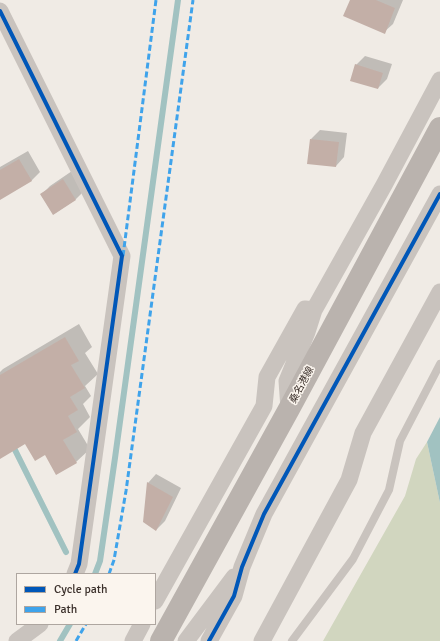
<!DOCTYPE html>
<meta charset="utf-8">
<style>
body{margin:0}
#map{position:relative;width:440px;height:641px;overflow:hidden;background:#f0ebe5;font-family:Signika,sans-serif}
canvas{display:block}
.legend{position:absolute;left:16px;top:573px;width:140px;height:52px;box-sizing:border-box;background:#fbf5ee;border:1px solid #aea6a0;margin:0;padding:5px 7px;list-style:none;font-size:12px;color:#3b302b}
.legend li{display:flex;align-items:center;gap:8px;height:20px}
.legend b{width:20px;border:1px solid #aea6a0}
</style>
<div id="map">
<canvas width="440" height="641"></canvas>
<ul class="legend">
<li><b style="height:5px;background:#0057b8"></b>Cycle path</li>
<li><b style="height:5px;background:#3fa3eb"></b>Path</li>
</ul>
</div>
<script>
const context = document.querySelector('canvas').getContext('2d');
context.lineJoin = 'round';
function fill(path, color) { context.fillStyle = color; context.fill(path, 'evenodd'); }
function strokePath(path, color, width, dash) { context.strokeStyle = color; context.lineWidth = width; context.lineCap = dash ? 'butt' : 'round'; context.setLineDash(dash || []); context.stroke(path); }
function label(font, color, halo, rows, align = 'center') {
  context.font = font + ' Signika,"Noto Sans JP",sans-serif'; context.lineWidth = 3; context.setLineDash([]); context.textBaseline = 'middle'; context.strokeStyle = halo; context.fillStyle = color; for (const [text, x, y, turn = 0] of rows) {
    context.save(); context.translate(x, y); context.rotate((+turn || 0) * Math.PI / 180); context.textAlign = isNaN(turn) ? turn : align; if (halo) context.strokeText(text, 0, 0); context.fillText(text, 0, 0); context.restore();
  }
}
fill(new Path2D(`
 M427,442l13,61v138h-117l82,-145 11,-37z`), '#d1d6bf');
fill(new Path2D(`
 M440,417v86l-13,-61z`), '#a1c2c1');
fill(new Path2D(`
 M351,0h52l-10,24 -9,8z
 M365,56l27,8 -5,15 -9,9 -22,-23z
 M320,130l27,3 -3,24 -8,9 -25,-27z
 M28,151l12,21 -9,9 -31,18v-32z
 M72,171l13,19 -9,9 -22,15 -13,-19 9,-9z
 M79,324l13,23 -7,6 13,21 -13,12 6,10 -8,8 7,13 -12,12 12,20 -14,13 -31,-9 -19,-10 -26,15v-86l3,-3z
 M156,474l25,14 -16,33 -9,9 -8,-47z`), '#0003');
strokePath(new Path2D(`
 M12,444l54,108
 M95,574l5,-13 15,-103 63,-458
 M60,641l10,-17`), '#a1c2c1', 6);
fill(new Path2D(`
 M350,0h26l19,8 -10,26 -42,-18z
 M355,64l28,9 -5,16 -28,-8z
 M310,139l29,3 -3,25 -29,-3z
 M19,159l13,22 -32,19v-30z
 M63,179l13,21 -23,15 -13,-21z
 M65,337l14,24 -8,4 14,23 -15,9 8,13 -10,6 9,16 -14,8 14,23 -21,12 -11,-20 -10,6 -10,-17 -25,15v-84z
 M147,482l26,15 -17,34 -13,-9z`), '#c3afa7');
strokePath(new Path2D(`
 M292,641l61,-82 36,-69 11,-49 40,-77`), '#c9c3be', 8);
strokePath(new Path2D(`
 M0,11l122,245 -43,308 -4,10
 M289,409l-2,-28 20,-49 7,-22 70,-125 56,-105
 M155,601l109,-195 3,-29 38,-68 9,1
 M17,641l23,-17
 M133,641l9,-17
 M186,641l48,-64
 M209,641l25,-45 8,-29 22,-53 176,-320
 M262,641l87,-161 14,-47 77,-141`), '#c9c3be', 17);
strokePath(new Path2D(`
 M161,641l128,-232 151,-281`), '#bab3ae', 22);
strokePath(new Path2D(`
 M123,256l33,-256
 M109,574l5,-14 12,-69 67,-491
 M76,641l10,-17`), '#3fa3eb', 3, [6, 3]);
strokePath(new Path2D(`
 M0,11l122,245 -43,308 -4,10
 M209,641l25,-45 8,-29 22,-53 176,-320`), '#0057b8', 4);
label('10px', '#3b302b', '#fbf5ee', [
 ["桑名港線",302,385,-62]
]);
</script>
